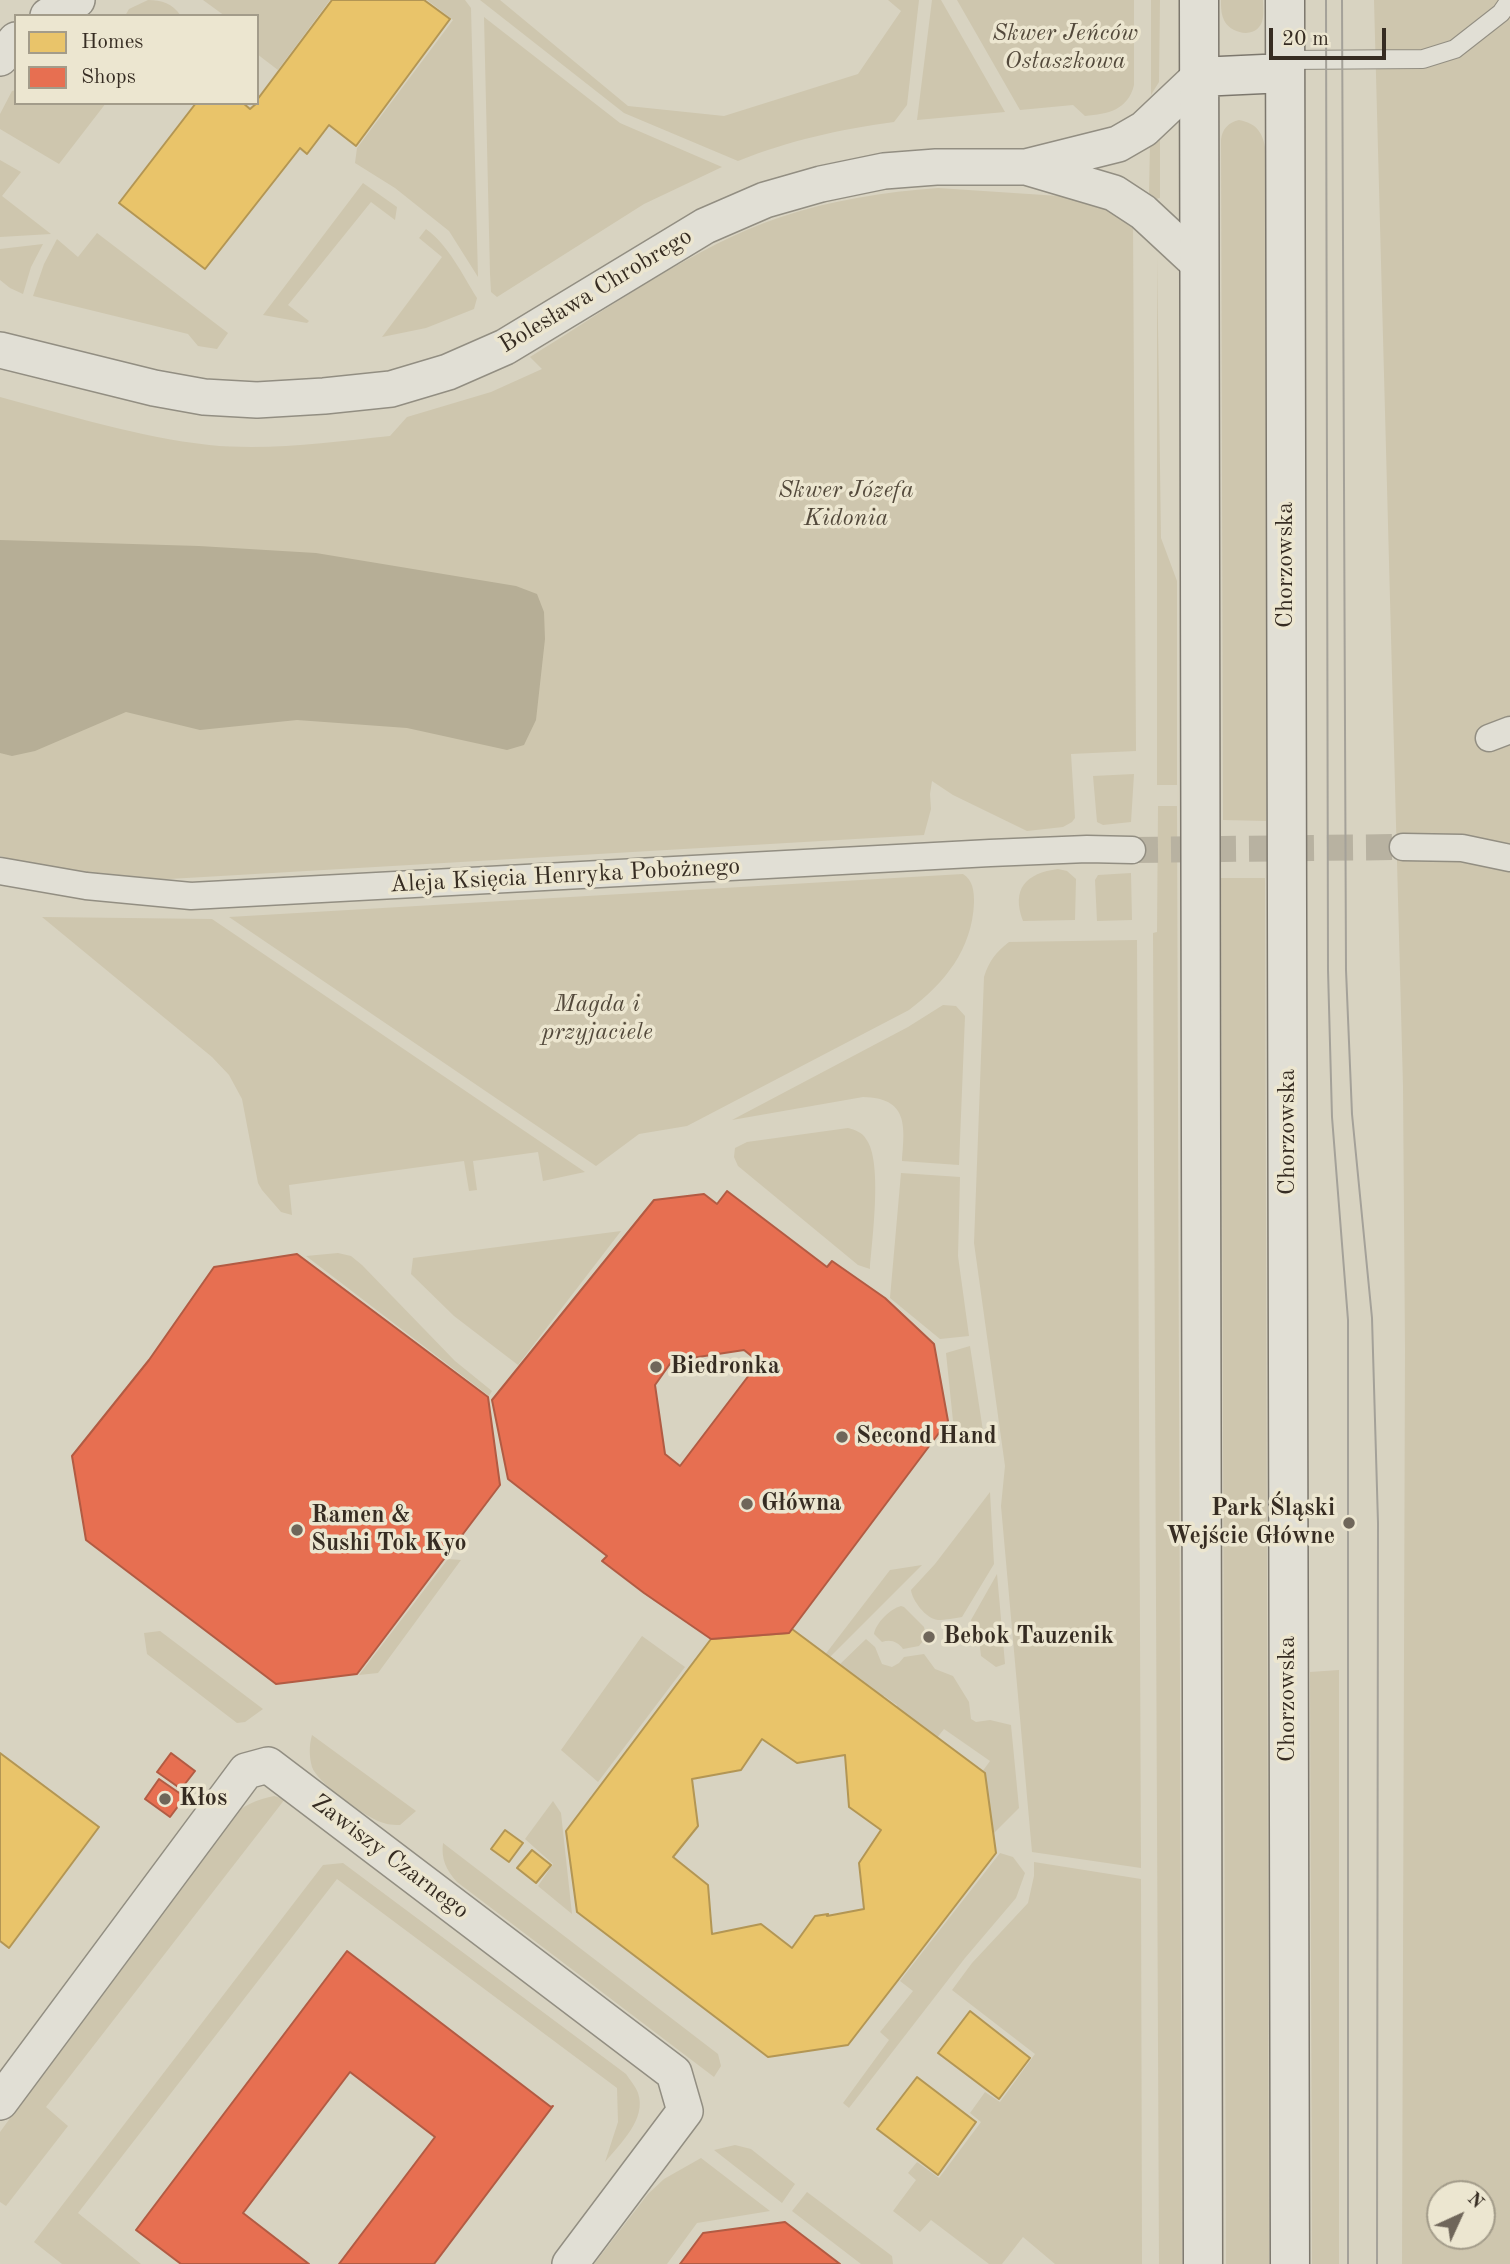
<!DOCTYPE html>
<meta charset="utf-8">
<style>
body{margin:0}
#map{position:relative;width:1510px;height:2264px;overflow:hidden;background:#d8d3c1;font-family:"Old Standard TT",serif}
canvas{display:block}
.legend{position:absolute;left:14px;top:14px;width:245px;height:91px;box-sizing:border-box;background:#ece6d0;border:2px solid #a39c8a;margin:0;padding:9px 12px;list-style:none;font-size:21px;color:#362c22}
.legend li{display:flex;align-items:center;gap:14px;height:35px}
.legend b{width:35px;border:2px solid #a39c8a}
.north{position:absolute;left:1426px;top:2180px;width:70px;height:70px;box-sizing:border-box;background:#ece6d0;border:2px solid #a39c8a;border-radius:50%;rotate:45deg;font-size:19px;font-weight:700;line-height:28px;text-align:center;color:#362c22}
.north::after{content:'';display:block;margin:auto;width:24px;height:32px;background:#6f665a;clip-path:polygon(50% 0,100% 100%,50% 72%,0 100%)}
.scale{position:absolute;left:1269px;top:28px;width:117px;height:32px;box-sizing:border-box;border:4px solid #362c22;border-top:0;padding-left:9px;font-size:21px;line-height:24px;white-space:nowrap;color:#362c22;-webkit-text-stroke:5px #ece6d0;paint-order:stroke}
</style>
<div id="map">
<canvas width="1510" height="2264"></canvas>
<ul class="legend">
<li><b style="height:19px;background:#e9c46a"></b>Homes</li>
<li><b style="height:19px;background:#e76f51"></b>Shops</li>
</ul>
<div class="north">N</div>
<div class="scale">20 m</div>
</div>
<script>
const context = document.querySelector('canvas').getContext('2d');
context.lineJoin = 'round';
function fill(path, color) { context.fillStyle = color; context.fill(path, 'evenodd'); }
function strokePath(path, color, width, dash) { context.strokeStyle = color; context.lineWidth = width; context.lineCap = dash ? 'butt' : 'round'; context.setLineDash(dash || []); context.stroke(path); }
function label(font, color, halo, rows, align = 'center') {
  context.font = font + ' "Old Standard TT",serif'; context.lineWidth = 7; context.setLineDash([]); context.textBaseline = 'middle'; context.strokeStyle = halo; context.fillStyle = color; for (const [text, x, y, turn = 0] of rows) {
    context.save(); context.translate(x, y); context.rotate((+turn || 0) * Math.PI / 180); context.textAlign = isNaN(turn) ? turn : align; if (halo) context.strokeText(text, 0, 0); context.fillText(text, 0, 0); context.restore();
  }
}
fill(new Path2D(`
 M148,0c14,0 24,3 33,16h-56l4,-7z
 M203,0h127l-52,70 -21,-16v-38h-32z
 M427,0h38l6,8 7,269 -29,-46 -54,-43 -40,-25 2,-15 96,-128z
 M480,0h20l128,106 96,10 134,-42 43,-63 -13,-11h31l-12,105 -13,17c-57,8 -103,18 -156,39l-114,-48z
 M932,0h9l64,112 -88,8z
 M957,0h177v85c-6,25 -26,29 -49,31l-12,-11 -53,5z
 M1151,0h9l-1,82 -8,13z
 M1221,0h42c0,8 2,21 -4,27 -9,11 -28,5 -34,-5 -4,-7 -4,-14 -4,-22z
 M1374,0h136v2264h-108l3,-915 -2,-263zM1440,2194h42v42h-42z
 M484,17l136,106 102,44 -78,37 -147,93 -6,-5 -1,-18z
 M16,90v13h90l-47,61 -59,-35v-15l12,-23z
 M1239,120c19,4 24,13 27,32v669l-43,-1 -2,-680c1,-11 8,-18 18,-20z
 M1160,137v61l-4,1 -7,-6 1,-50z
 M0,160l21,12 -19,24 49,38 -51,3z
 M363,183l34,24 -2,13 -24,-18 -83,103 21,16 -2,2 -44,-8z
 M938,188l136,9 23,5 36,20 3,529 -65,3 4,64 -3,4 -9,5 -36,4 -74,-36 -21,-14 -2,13 1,15 -7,26 -772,45c-52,-1 -102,-10 -152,-24v-459c68,18 138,40 209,48 60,6 122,-3 181,-9l17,-19 84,-25 51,-23 -12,-12c78,-48 164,-111 251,-140 51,-17 103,-25 157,-29z
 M426,229c23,17 36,45 51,69l-3,11 -48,19 -44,9 60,-80 -23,-19z
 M97,233l131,100 -11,16 -19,-3 -10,-12 -155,-38 11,-32 13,-25 21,18z
 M43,244l-12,23 -8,27 -13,-6 -10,-8v-31z
 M1157,257l4,281 16,43v204h-20z
 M1134,774l-3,48 -28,3 -6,-3 -4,-46z
 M1158,806h19l5,1458h-23l-6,-1331 4,-1z
 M1058,869l9,2 9,8 -1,41 -52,1c-12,-32 3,-48 35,-52z
 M1131,873l1,47 -35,1 -2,-41 3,-5z
 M963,874c10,6 11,17 11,29 -2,46 -29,80 -65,107l-222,116 -48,8 -43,32 -367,-249z
 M1221,878h44l4,1386h-43z
 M42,917l170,2 373,253 -42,9 -5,-29 -65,9 4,29 -8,1 -5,-30 -175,24 3,30 -11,-3 -19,-22 -4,-7 -16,-84 -13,-24 -17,-18z
 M1137,940l4,928 -109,-16 -31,-346 4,-40 -31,-223 10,-266c5,-16 12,-25 25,-35z
 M943,1005l13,1 9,10 -6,149 -57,-4c3,-36 6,-63 -39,-64l-131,23 176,-93z
 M848,1128c7,2 14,4 18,11 17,22 6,101 4,130l-12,-4 -120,-99 -4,-9 1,-9 12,-6z
 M901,1173l59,4 -2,79 11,80 -29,3 -50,-41z
 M621,1231l-103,134 -64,-49 -43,-42 2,-16z
 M338,1253l13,3 11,9 93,96 37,30 -3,5 -183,-140z
 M970,1346l15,98 -32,-23 -7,-68z
 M990,1492l4,72 -32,53c-7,1 -17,3 -24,3 -12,-1 -26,-20 -27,-30l24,-26z
 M448,1559l13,1 -83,113 -19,2z
 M922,1565l-94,94 -4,-3 66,-86z
 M997,1574l8,90 -9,3 -15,-11 -2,-17 -8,-19z
 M901,1606l3,1 20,20 2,10 -7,9 -16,3c-5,-7 -12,-10 -21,-7l-8,-8c2,-11 16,-25 27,-28z
 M160,1631l103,78 -18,13 -8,1 -90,-69 -3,-21z
 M642,1636l43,31 -87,115 -37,-32z
 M866,1639l9,8 7,17 10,3 7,-4 5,-6 20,-3 11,15 18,7 16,26 2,17 5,3 14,-2 21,5 8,83 -27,27 -10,-63 8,-11 -46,-32 -8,10 -40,-31 1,-3 -13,-9 -3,2 -43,-32z
 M1339,1670v594h-27l-2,-592z
 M312,1735l104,76 -16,14c-9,0 -17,-1 -26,-6 -16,-8 -56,-36 -62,-52 -3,-11 -3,-21 0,-32z
 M274,1796l11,3 -239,308 22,19 -62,80 -6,-4v-70l230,-314c13,-13 26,-18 44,-22z
 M553,1801l8,12 11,101 -34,-28 15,-22 -28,-25z
 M443,1843l275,211 3,12 -7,11 -257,-195c-11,-12 -16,-23 -14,-39z
 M1000,1853l13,4 12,16 -9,25 -51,60 -116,150 -6,-5 46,-63 -9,-8 33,-41 -13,-10z
 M1034,1862l107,17 1,385h-87l-32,-27 -21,27h-13l-58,-44 -11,12 -27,-21 23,-31 -8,-7 9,-11 22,16 42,-56 -11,-9 15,-21 15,10 35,-48 -83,-64 20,-27 56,-60 6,-27z
 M343,1863l283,211c4,6 10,13 12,19 9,26 -18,51 -33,69l13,-40 -1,-34 -280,-209 -259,334 63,51h-79l-28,-22 289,-377z
 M735,2145l16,4 44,35 -13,19 -68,-53z
 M701,2158l69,53 -73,12 -30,41h-73l54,-70 16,-15z
 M807,2192l85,64 1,8h-32l-69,-53z`), '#cec6ae');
fill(new Path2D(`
 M0,540l199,6 117,7 200,33 21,8 7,18 1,27 -9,81 -12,25 -17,5 -100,-22 -110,-8 -97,10 -74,-18 -91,39 -23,5 -12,-3z`), '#b6ae96');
const homes = new Path2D(`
 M332,0h92l26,19 -94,127 -27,-21 -22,29 -7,-6 -95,121 -86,-66 77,-100h47l7,6 7,-6v-3z
 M270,1366l37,27 24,-4v-3l22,-4 5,51 33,23 -24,32 4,45 -44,11 -25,30 -34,-21 -47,6 -7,-47 -33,-27 25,-31 -8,-47 51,-6z
 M792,1629l193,144 11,80 -148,192 -80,12 -191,-145 -11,-81 145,-192 78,-6z
 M762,1739l35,24 48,-8 4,52 32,23 -22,33 5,46 -37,7 1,-2 -13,2 -23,32 -31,-24 -49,10 -4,-49 -35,-28 25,-31 -6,-47 49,-9z
 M0,1753l99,74 -90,121 -9,-7z
 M505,1830l18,13 -14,19 -18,-13z
 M532,1850l19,15 -15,18 -19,-15z
 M970,2011l60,47 -31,41 -61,-46z
 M917,2077l59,45 -38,53 -61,-46z`);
fill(homes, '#e9c46a');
strokePath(homes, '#b39654', 2);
const shops = new Path2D(`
 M727,1191l100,76 5,-6 53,37 49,46 14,77 -159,212 -78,6 -67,-46 -42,-32 5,-5 -99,-77 -16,-79 162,-200 50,-6 13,10zM744,1350l15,12 -79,104 -15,-12 -10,-69 17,-24z
 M297,1254l191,143 12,88 -143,189 -81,10 -190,-144 -14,-84 77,-96 65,-93z
 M171,1753l24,18 -14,18 -24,-17z
 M159,1779l26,18 -15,20 -25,-18z
 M347,1951l204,156 2,-1 -119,158h-95l96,-127 -85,-65 -107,141 66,51h-128l-45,-34z
 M785,2222l55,42h-160l23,-31z`);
fill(shops, '#e76f51');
strokePath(shops, '#b25b43', 2);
strokePath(new Path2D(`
 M1132,850l271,-3`), '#b8b2a1', 26, [26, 13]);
const service = new Path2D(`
 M1285,60l138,-1 32,-10 46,-36 9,-13`);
const pedestrian = new Path2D(`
 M1489,738l21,-8
 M1403,847l59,1 48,10
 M0,871l86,15 105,10 799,-43 97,-4 45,1`);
const minor = new Path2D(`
 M48,16l29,-16
 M0,58l16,-18
 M1026,167l88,26 29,19 56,52
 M0,350l154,38 50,9 53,3 67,-4 67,-7 57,-17 57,-25 200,-121 60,-26 56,-16 63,-13 52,-4h90l92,-23 26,-15 55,-52
 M0,2102l246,-331 22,-6 406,308 11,38 -115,153`);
const secondary = new Path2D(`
 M1199,0l4,2264
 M1285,0l5,2264
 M1199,77l86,-4`);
strokePath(service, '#928e82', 20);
strokePath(pedestrian, '#928e82', 29);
strokePath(minor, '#928e82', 38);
strokePath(secondary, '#7c776d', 41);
strokePath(service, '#e1dfd5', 18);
strokePath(pedestrian, '#e1dfd5', 26);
strokePath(minor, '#e1dfd5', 35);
strokePath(secondary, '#e1dfd5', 38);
strokePath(new Path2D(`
 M1326,0l2,970 4,147 16,203v944
 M1342,0l4,970 6,144 20,204 6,205 -1,741`), '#a4a199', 2);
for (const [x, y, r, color] of [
 [656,1367,7,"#6f665a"],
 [842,1437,7,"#6f665a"],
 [747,1504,7,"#6f665a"],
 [1349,1523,7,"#6f665a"],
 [297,1530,7,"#6f665a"],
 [929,1637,7,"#6f665a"],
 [165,1799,7,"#6f665a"]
]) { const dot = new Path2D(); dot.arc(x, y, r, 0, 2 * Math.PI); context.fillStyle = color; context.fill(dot); strokePath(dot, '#ece6d0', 2.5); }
label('italic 24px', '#53493b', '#ece6d0', [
 ["Skwer Jeńców",1065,34],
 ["Ostaszkowa",1065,62],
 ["Skwer Józefa",846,491],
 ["Kidonia",846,519],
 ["Magda i",597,1005],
 ["przyjaciele",597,1033]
]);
label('24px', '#362c22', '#ece6d0', [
 ["Bolesława Chrobrego",596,291,-31],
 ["Chorzowska",1286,565,-90],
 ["Aleja Księcia Henryka Pobożnego",565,876,-3],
 ["Chorzowska",1288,1132,-90],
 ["Chorzowska",1288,1699,-90],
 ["Zawiszy Czarnego",390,1857,37]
]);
label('bold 24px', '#362c22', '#ece6d0', [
 ["Biedronka",670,1367],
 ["Second Hand",856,1437],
 ["Główna",761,1504],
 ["Park Śląski",1335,1509,"right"],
 ["Wejście Główne",1335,1537,"right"],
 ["Ramen &",311,1516],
 ["Sushi Tok Kyo",311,1544],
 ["Bebok Tauzenik",943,1637],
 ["Kłos",179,1799]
], 'left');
</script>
